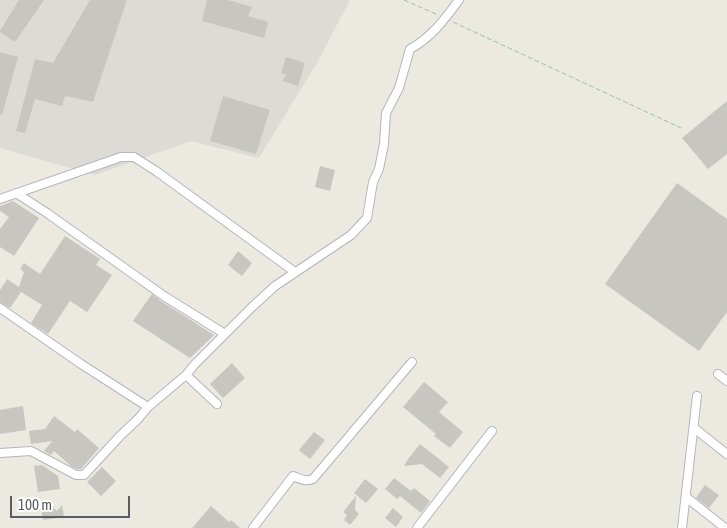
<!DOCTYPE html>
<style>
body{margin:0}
#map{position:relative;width:727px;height:528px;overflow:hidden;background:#ebe9e0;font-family:"Asap Condensed",sans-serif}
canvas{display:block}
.scale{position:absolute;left:10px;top:496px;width:120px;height:22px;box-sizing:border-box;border:2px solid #595c60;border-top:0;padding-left:6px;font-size:15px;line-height:18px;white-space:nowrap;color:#595c60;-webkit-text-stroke:4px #fff;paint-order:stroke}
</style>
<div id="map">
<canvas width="727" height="528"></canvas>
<div class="scale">100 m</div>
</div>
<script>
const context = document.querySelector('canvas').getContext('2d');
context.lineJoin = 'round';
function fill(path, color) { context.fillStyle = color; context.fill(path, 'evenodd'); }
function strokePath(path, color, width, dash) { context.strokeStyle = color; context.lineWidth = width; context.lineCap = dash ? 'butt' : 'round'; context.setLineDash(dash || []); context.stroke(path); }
fill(new Path2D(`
 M0,0h350l-32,61 -59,97 -68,-17 -96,34 -95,-27z`), '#dcdbd5');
fill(new Path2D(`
 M19,0h25l-29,42 -15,-10v-1z
 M90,0h37l-34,102 -28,-6 -3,10 -27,-7 -10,34 -9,-2 19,-72 18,4z
 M207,0h21l24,7 -4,9 20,6 -4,16 -62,-17z
 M0,52l18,5 -16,58h-2z
 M286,57l19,6 -7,23 -16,-5 4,-6 -5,-2z
 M223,96l47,14 -14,44 -46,-13z
 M727,101v53l-19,15 -26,-31z
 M320,166l15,4 -5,21 -15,-4z
 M677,183l50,36v93l-28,39 -94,-67z
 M13,201l26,17 -25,38 -14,-9v-18l9,-12 -9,-6v-5z
 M65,236l35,23 -4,6 16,10 -25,37 -17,-11 -22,33 -17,-11 11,-18 -21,-13 -11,16 -10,-6v-12l7,-11 12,8 5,-15 -4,-3 4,-6 16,11z
 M238,251l14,12 -10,13 -14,-11z
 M152,294l9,7 53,34 -24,23 -57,-37z
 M232,363l13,15 -22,20 -13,-14z
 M424,382l24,20 -9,10 24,20 -13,16 -16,-12 2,-2 -33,-27z
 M23,406l3,24 -26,4v-24z
 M54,416l21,16 2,-3 22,19 -18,21h-4l-5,-2 -18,-16 -3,4 -7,-4 8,-10 -21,3 -2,-13 16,-2z
 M314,432l11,8 -15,19 -11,-9z
 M420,444l29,23 -9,11 -18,-14 -18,2 4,-7z
 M42,465l16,11 2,13 -22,3 -4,-26z
 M102,467l14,14 -15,15 -14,-14z
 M394,478l17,13 3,-3 16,13 -9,12 -21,-17 -3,3 -12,-10z
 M365,479l13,10 -12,14 -12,-10z
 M705,485l14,10 -10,13 -13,-10z
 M356,496l-1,14 4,4 -9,11 -6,-5 3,-5 -4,-3z
 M49,504l8,7 5,-6 2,12 -21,3 -2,-15z
 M211,506l18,16 2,-2 9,8h-48z
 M393,508l10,9 -7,10 -11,-9z`), '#c8c6c0');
const minor = new Path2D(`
 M16,193l31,20 117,83 61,38 27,-27 23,-21 76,-51 16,-17 6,-36 6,-13 5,-25 2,-31 13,-25 11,-39c21,-11 35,-30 49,-49
 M0,199l121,-42h13l22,14 139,101
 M0,308l81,56 67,43
 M718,374l9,7
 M186,375l31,29
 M694,428l33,26
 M0,453l31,-2 45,24h8l36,-39 18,-17 10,-12 38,-32 9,-11 30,-30
 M686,497l39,31
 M253,528l40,-52c8,3 12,6 20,3l99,-117
 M417,528l75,-97
 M682,528l15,-132`);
strokePath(minor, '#b3b6ba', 10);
strokePath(new Path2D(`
 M404,0l34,15
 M453,22l228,106`), '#99c1a7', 1, [5, 2.5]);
strokePath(minor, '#fff', 8);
</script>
